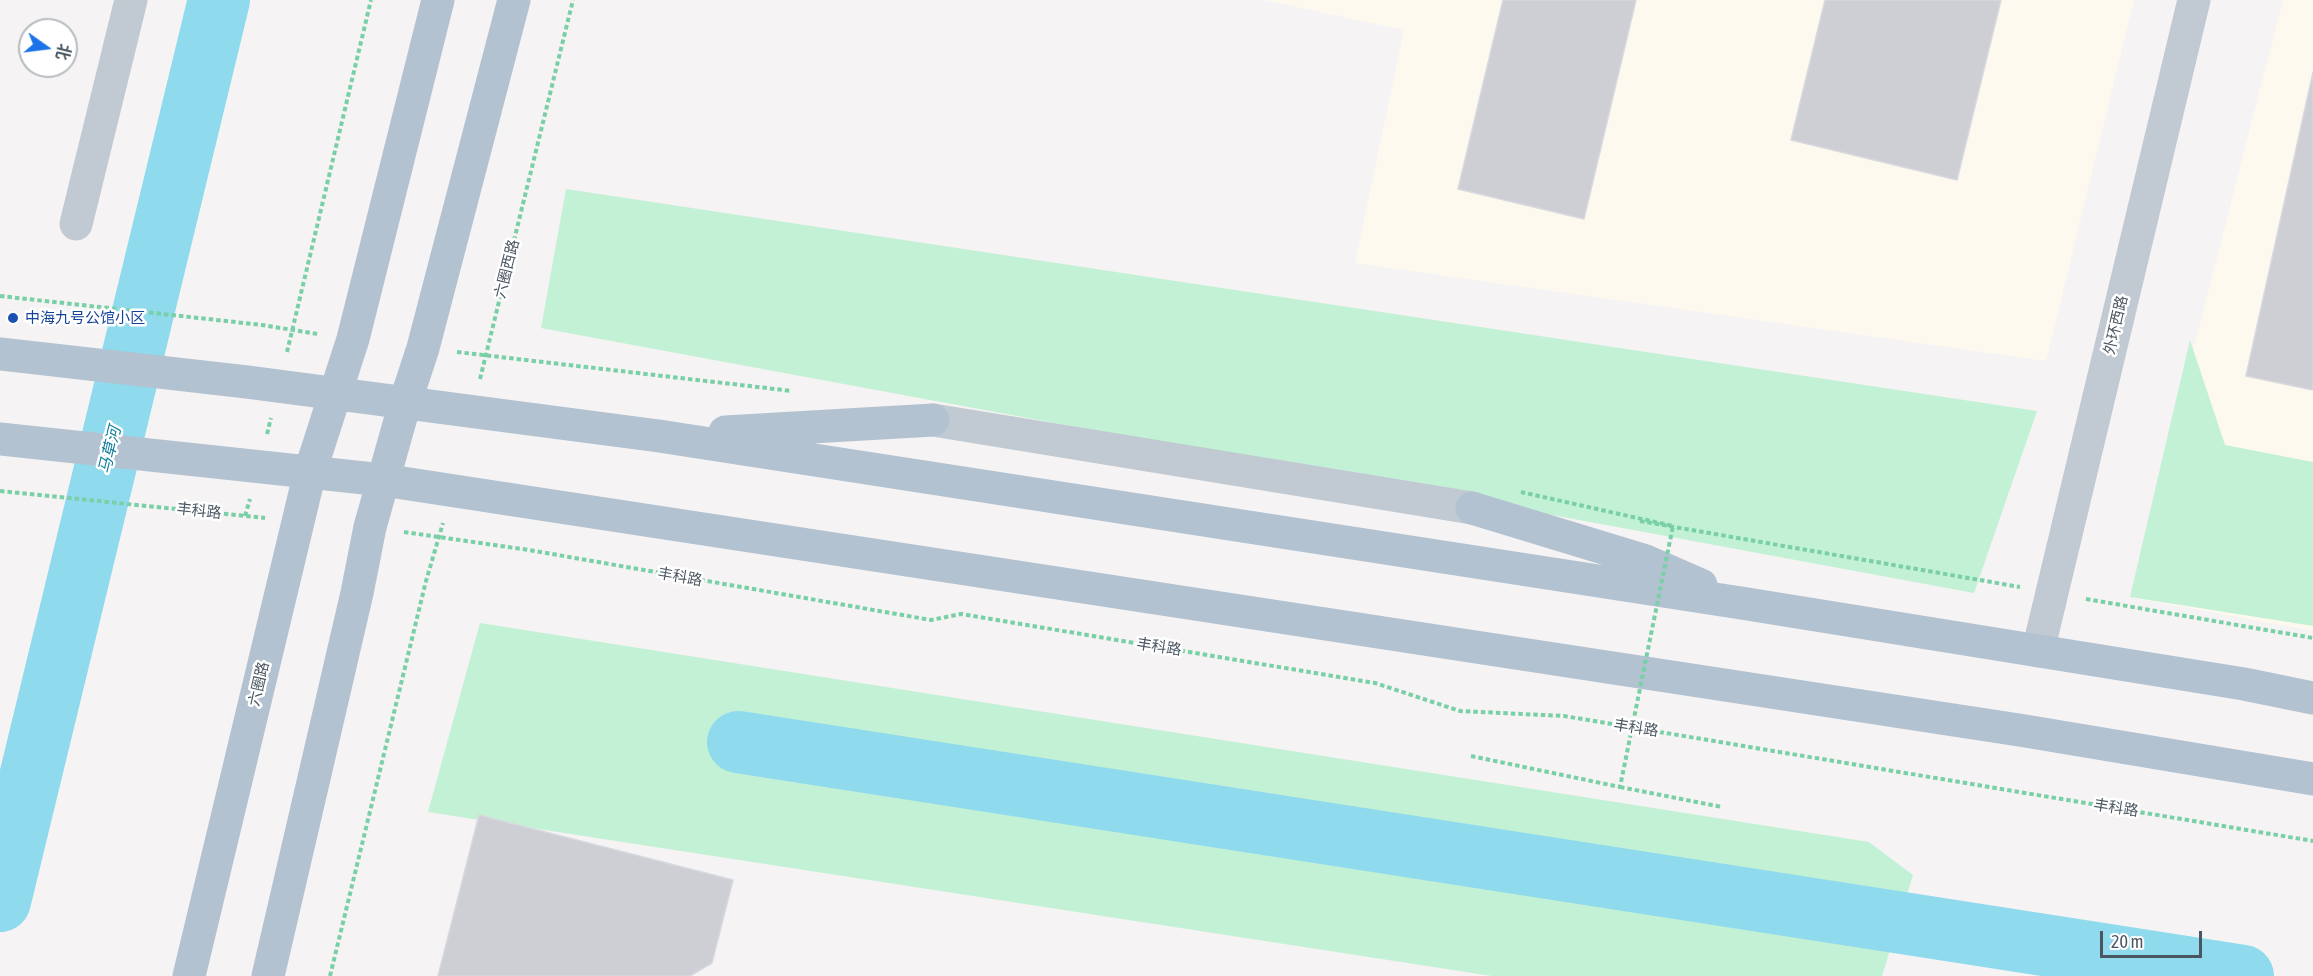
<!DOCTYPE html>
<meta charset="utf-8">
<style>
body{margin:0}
#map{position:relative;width:2313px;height:976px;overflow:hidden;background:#f5f3f3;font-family:"Asap Condensed","Noto Sans SC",sans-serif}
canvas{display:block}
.north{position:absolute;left:18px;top:18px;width:60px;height:60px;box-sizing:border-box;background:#fff;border:2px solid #b7bbc0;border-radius:50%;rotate:104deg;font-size:16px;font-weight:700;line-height:24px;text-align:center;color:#4a5661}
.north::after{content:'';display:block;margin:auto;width:21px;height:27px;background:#1a73e8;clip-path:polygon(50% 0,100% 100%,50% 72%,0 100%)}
.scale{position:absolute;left:2100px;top:931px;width:102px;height:27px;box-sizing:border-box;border:3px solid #4a5661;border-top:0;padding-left:8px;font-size:18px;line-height:21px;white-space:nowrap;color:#4a5661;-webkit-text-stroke:4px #fff;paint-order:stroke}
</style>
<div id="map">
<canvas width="2313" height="976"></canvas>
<div class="north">北</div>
<div class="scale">20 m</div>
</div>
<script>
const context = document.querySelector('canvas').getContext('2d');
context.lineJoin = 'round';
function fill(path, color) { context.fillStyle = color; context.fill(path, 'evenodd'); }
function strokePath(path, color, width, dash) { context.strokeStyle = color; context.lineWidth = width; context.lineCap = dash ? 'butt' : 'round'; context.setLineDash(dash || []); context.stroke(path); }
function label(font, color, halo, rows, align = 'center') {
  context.font = font + ' "Asap Condensed","Noto Sans SC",sans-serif'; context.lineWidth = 5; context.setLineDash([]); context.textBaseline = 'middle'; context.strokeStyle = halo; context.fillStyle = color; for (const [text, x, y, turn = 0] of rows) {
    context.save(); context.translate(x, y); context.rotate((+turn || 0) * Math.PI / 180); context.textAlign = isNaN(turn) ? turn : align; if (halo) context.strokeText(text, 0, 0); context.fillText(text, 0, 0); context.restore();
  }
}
fill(new Path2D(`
 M1264,0h870l-88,361 -691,-98 49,-233z
 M2283,0h30v631l-183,-34z`), '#fdf9ef');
fill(new Path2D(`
 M566,189l1471,222 -63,182 -1433,-265z
 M2190,340l35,105 88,17v164l-183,-29z
 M480,623l1389,219 44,33 -31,101h-390l-1064,-164z`), '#c3f1d5');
strokePath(new Path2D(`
 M738,742l1505,234
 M0,901l219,-901`), '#90daee', 62);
const building = new Path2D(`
 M1503,0h133l-52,219 -126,-30z
 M1825,0h176l-44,180 -166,-40z
 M2313,72v318l-67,-14z
 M479,815l254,65 -21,83 -22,13h-252z`);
fill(building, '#cdcfd5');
strokePath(building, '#d7d9de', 1.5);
strokePath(new Path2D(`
 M0,296l262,29 56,9
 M287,352l84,-352
 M457,352l335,39
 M480,379l93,-379
 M267,434l4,-16
 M0,491l265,27
 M245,516l5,-17
 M1640,521l380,66
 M404,532l125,18 402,70 30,-6 414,69 85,28 104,5 749,125
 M2086,599l227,39
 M1620,787l102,20
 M330,976l96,-395 17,-58`), '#7ad0a6', 4, [4.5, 3]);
strokePath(new Path2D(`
 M76,224l55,-224
 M933,420l539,88
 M2038,651l156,-651`), '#c1cad2', 33);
strokePath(new Path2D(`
 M0,354l247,28 412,54 1082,167 503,81 69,14
 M725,432l208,-12
 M0,439l383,41 1636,250 294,49
 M1472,508l174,53 55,24
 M189,976l121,-504 43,-133 85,-339
 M268,976l89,-383 13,-66 35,-124 18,-55 91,-348`), '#b3c2d1', 33);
strokePath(new Path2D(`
 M1471,756l149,31 53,-261 -152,-34`), '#7ad0a6', 4, [4.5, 3]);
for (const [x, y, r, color] of [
 [13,318,6,"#1a4fb4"]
]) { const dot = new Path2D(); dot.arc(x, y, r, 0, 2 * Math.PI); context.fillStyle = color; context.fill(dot); strokePath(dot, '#fff', 2); }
label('15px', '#4a5661', '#fff', [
 ["六圈西路",507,269,-76],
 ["外环西路",2116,325,-77],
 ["丰科路",199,511,6],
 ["丰科路",680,577,10],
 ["丰科路",1159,647,9],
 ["六圈路",259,684,-77],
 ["丰科路",1636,728,9],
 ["丰科路",2116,808,9]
]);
label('15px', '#164399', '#fff', [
 ["中海九号公馆小区",25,318]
], 'left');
label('italic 16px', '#0c7c9b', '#fff', [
 ["马草河",110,450,-76]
]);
</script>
